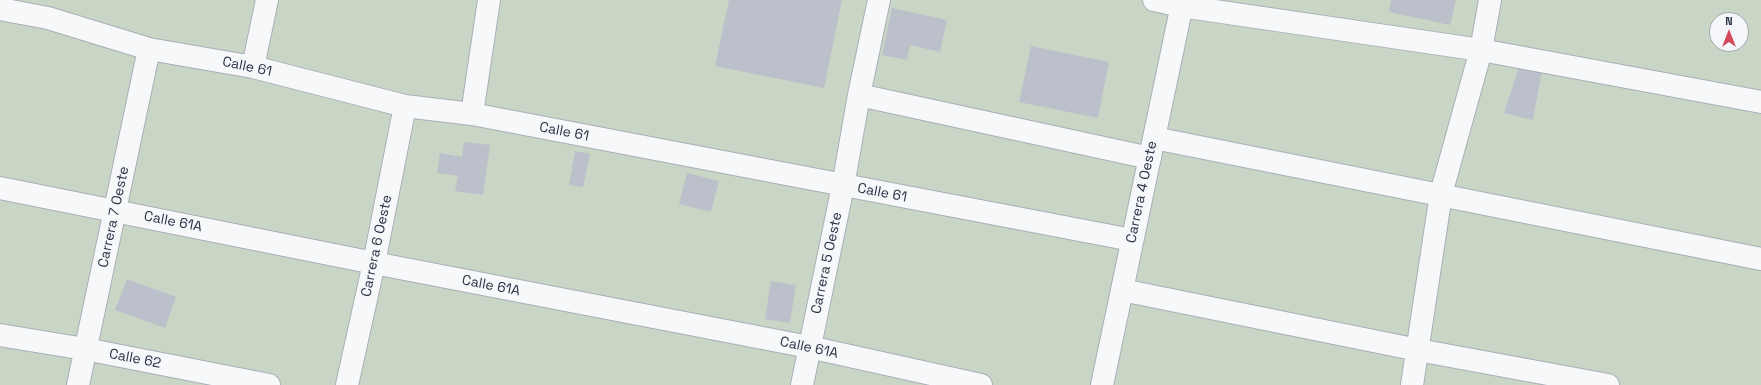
<!DOCTYPE html>
<style>
body{margin:0}
#map{position:relative;width:1761px;height:385px;overflow:hidden;background:#e4e7ec;font-family:"Space Grotesk",sans-serif}
canvas{display:block}
.north{position:absolute;left:1709px;top:12px;width:40px;height:40px;box-sizing:border-box;background:#f4f6f9;border:1px solid #a4a8b1;border-radius:50%;rotate:0deg;font-size:11px;font-weight:700;line-height:16px;text-align:center;color:#2b3445}
.north::after{content:'';display:block;margin:auto;width:14px;height:18px;background:#d1495b;clip-path:polygon(50% 0,100% 100%,50% 72%,0 100%)}
</style>
<div id="map">
<canvas width="1761" height="385"></canvas>
<div class="north">N</div>
</div>
<script>
const context = document.querySelector('canvas').getContext('2d');
context.lineJoin = 'round';
function fill(path, color) { context.fillStyle = color; context.fill(path, 'evenodd'); }
function strokePath(path, color, width, dash) { context.strokeStyle = color; context.lineWidth = width; context.lineCap = dash ? 'butt' : 'round'; context.setLineDash(dash || []); context.stroke(path); }
function label(font, color, halo, rows, align = 'center') {
  context.font = font + ' "Space Grotesk",sans-serif'; context.lineWidth = 3; context.setLineDash([]); context.textBaseline = 'middle'; context.strokeStyle = halo; context.fillStyle = color; for (const [text, x, y, turn = 0] of rows) {
    context.save(); context.translate(x, y); context.rotate((+turn || 0) * Math.PI / 180); context.textAlign = isNaN(turn) ? turn : align; if (halo) context.strokeText(text, 0, 0); context.fillText(text, 0, 0); context.restore();
  }
}
fill(new Path2D(`
 M0,0h1761v385h-1761zM1717,20h24v24h-24z`), '#c9d6c5');
fill(new Path2D(`
 M729,0h113l-18,88 -109,-22z
 M1391,0h65l-6,25 -61,-13z
 M892,8l55,12 -7,32 -30,-7 -3,15 -25,-5z
 M1031,46l78,16 -11,56 -79,-16z
 M1519,67l23,4 -9,49 -29,-7z
 M464,142l26,3 -7,50 -28,-4 3,-15 -21,-3 3,-20 22,4z
 M575,151l15,3 -7,33 -14,-2z
 M687,173l32,8 -8,31 -32,-8z
 M127,279l49,18 -11,31 -50,-18z
 M771,281l25,4 -6,38 -25,-4z`), '#bbc0ca');
const minor = new Path2D(`
 M1154,0l27,6 300,44 280,52
 M0,9l48,9 101,31 104,18 152,39 67,8 660,126
 M253,67l14,-67
 M859,95l291,63
 M472,114l17,-114
 M1154,138l607,121
 M0,188l374,75 435,84 172,38
 M1122,290l296,60 190,35
 M0,335l85,14 184,36
 M78,385l71,-336
 M347,385l27,-122 31,-157
 M802,385l41,-199 16,-91 20,-95
 M1102,385l81,-385
 M1412,385l29,-191 40,-144 9,-50`);
strokePath(minor, '#a9aeb7', 24);
strokePath(minor, '#f7f8fa', 22);
label('14px', '#2b3445', '#f4f6f9', [
 ["Calle 61",247,67,12],
 ["Calle 61",564,132,11],
 ["Carrera 4 Oeste",1142,192,-78],
 ["Calle 61",882,193,11],
 ["Carrera 7 Oeste",114,217,-78],
 ["Calle 61A",173,222,11],
 ["Carrera 6 Oeste",377,246,-78],
 ["Carrera 5 Oeste",827,263,-78],
 ["Calle 61A",491,286,11],
 ["Calle 61A",809,348,12],
 ["Calle 62",135,359,11]
]);
</script>
